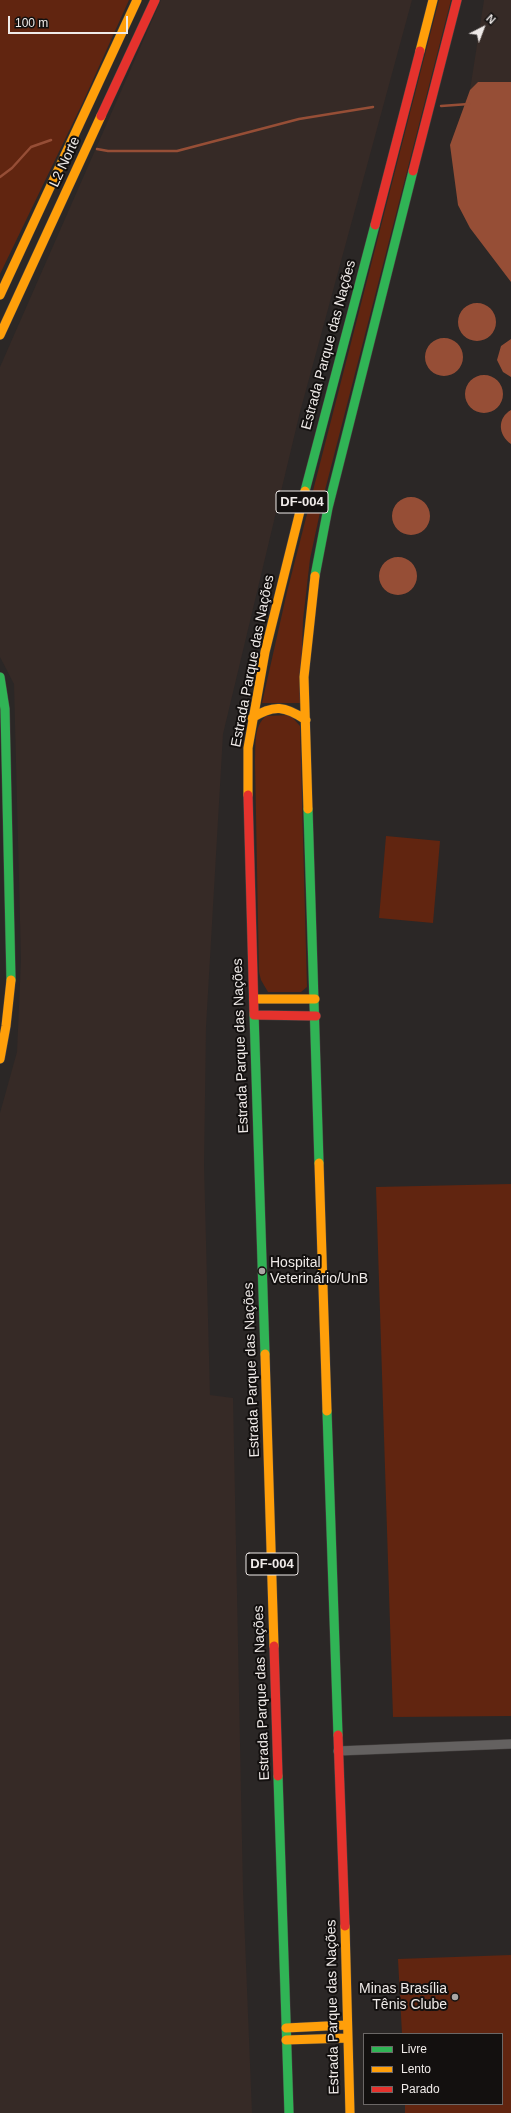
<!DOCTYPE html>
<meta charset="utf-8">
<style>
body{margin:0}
#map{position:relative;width:511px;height:2113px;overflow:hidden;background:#2b2726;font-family:Arial,sans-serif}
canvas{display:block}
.legend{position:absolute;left:363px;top:2033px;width:140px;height:72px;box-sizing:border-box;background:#13100f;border:1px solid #6b6766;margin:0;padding:5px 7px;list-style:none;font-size:12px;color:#efeae8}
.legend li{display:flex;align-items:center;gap:8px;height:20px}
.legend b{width:20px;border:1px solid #6b6766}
.north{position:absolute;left:463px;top:8px;width:40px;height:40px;-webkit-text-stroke:3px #13100f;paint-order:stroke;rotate:42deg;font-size:11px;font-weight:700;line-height:16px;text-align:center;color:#efeae8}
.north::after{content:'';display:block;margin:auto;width:14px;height:18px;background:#efeae8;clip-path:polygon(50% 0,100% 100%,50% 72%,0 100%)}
.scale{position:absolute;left:8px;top:16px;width:120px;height:18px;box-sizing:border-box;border:2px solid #efeae8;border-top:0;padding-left:5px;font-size:12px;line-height:14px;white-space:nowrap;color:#efeae8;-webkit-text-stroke:3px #13100f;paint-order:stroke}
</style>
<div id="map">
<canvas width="511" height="2113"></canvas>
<ul class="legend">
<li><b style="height:5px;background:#30b455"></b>Livre</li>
<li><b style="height:5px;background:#ff9f0a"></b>Lento</li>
<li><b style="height:5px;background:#e5322d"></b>Parado</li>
</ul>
<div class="north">N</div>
<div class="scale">100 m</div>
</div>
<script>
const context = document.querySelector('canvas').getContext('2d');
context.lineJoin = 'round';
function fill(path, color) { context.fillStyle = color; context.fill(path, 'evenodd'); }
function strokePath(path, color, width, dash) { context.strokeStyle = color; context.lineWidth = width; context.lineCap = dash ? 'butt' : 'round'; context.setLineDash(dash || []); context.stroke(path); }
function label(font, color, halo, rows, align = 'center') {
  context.font = font + ' Arial,sans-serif'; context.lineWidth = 4; context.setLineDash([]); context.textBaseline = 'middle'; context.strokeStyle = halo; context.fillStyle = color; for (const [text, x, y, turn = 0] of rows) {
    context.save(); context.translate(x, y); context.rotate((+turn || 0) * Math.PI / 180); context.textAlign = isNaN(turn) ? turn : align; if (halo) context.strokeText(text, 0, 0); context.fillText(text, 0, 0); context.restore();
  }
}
fill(new Path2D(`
 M161,0h251l-112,412 -77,322 -17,293 -2,138 6,230 23,3 10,492 9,223h-252v-1000l17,-61 4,-92 -7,-276 -14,-27v-290z
 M484,0h27v82h-33l-8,8z`), '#362a26');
fill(new Path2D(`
 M0,0h129l-46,102 -83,172z
 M439,0h12l-128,498 -13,61 -7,61 -3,83h-38l25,-111z
 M290,715l10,11 7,261 -6,5h-33l-7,-12 -2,-8 -4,-210c1,-16 -2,-35 11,-46z
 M386,836l54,5 -7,82 -54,-5z
 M511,1184v532l-118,1 -17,-530z
 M511,1955v158h-106v-9h97v-70h-100l-4,-75z`), '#612510');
fill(new Path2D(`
 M478,82h33v200l-41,-54 -12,-23 -8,-60 20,-55z
 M458 322a19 19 0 1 1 38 0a19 19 0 1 1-38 0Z
 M425 357a19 19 0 1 1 38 0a19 19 0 1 1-38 0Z
 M511,339v38l-8,-5 -6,-12 4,-14z
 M465 394a19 19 0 1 1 38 0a19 19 0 1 1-38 0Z
 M511,410v34c-13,-9 -14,-26 0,-34z
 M392 516a19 19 0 1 1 38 0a19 19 0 1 1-38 0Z
 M379 576a19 19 0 1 1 38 0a19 19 0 1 1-38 0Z`), '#964e36');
strokePath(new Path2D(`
 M441,106l28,-2
 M97,149l11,2h69l122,-32 74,-12
 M0,177l12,-9 19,-21 20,-7`), '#964e36', 2.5);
const street = new Path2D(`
 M338,1751l173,-7`);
const fast = new Path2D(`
 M305,491l70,-266
 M315,576l13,-68 85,-337
 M0,677l5,32 6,271
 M308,809l11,354
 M254,1013l11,341
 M327,1411l11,324
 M278,1776l11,337`);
const slow = new Path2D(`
 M420,51l13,-51
 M0,295l137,-295
 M0,335l101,-219
 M252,718c22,-14 33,-12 54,2
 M248,795v-47l17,-96 40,-161
 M308,809l-4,-132 11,-101
 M254,999h61
 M0,1059l6,-33 5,-46
 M319,1163l8,248
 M265,1354l9,292
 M345,1926l5,187
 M286,2028l61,-3
 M286,2040l61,-2`);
const jam = new Path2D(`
 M101,116l54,-116
 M413,171l44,-171
 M375,225l45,-174
 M248,795l6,218
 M254,1015l62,1
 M274,1646l4,130
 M338,1735l7,191`);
strokePath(street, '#484443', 10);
strokePath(fast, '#484443', 10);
strokePath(slow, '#484443', 10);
strokePath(jam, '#484443', 10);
strokePath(street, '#646160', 9);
strokePath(fast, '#30b455', 9);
strokePath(slow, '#ff9f0a', 9);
strokePath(jam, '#e5322d', 9);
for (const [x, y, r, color] of [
 [262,1271,4,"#aaa6a4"],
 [455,1997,4,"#aaa6a4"]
]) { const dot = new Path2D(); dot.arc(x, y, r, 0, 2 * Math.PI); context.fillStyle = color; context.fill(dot); strokePath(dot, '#13100f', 1.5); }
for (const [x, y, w] of [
 [302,502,52],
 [272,1564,52]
]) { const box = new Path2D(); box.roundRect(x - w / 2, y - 11, w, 22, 3); context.fillStyle = '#13100f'; context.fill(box); strokePath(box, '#efeae8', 1); }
label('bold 13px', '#efeae8', null, [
 ["DF-004",302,502],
 ["DF-004",272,1564]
]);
label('14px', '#efeae8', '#13100f', [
 ["L2 Norte",65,162,-65],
 ["Estrada Parque das Nações",329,345,-75],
 ["Estrada Parque das Nações",253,661,-79],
 ["Estrada Parque das Nações",241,1046,-92],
 ["Estrada Parque das Nações",252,1370,-92],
 ["Estrada Parque das Nações",262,1693,-92],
 ["Estrada Parque das Nações",333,2007,-91]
]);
label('14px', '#efeae8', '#13100f', [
 ["Hospital",270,1263],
 ["Veterinário/UnB",270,1279],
 ["Minas Brasília",447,1989,"right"],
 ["Tênis Clube",447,2005,"right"]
], 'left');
</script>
